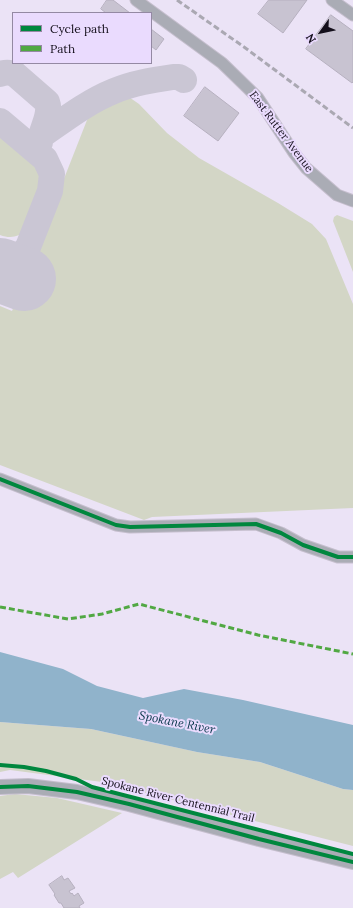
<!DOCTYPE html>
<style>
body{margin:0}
#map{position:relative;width:353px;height:908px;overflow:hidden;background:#ebe3f6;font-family:Lora,serif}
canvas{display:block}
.legend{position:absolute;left:12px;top:12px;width:140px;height:52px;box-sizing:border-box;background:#eadbfe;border:1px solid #9489a3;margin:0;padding:5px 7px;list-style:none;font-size:12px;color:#140f1b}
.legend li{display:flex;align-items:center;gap:8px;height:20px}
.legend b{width:20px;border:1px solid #9489a3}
.north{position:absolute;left:301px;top:12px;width:40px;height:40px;-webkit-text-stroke:3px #eadbfe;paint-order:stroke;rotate:237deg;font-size:11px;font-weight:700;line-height:16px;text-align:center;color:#140f1b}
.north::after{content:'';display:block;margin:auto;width:14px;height:18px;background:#140f1b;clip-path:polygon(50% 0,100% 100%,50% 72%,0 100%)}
</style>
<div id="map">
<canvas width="353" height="908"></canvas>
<ul class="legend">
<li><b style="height:5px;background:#00873e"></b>Cycle path</li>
<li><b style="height:5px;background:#51a843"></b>Path</li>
</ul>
<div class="north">N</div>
</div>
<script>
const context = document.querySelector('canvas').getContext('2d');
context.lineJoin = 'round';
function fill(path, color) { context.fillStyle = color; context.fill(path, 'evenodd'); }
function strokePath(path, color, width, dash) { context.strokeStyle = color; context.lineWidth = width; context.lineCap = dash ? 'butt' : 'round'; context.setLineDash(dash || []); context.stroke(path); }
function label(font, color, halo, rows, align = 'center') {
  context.font = font + ' Lora,serif'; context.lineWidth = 4; context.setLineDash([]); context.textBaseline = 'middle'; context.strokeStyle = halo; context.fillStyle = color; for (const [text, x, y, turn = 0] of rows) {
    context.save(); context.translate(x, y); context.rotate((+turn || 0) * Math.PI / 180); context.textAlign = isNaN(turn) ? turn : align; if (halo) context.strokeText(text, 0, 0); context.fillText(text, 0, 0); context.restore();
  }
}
fill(new Path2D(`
 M126,95l13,9 28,29 32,25 79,45 34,21 14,15 27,65v204l-201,9 -8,3 -144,-55v-159l12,5 77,-196c10,-10 24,-15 37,-20z
 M0,130l39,32 7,11v7l-19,50c-9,7 -16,9 -27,5z
 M337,215l16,6v51l-20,-51 1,-4z
 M0,722l91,7 106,23 63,10 83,27 10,1v56l-251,-64 -92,-12 -10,2z
 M15,794l42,4 65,15 -104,65 -5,-6 -13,7v-83z`), '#d3d6c6');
fill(new Path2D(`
 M0,652l63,17 34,17 46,12 41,-9 59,11 110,25v65l-10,-1 -83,-27 -63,-10 -106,-23 -91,-7z`), '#90b3cb');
strokePath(new Path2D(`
 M0,74c6,-2 10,-2 16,1l31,27c5,13 -6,26 -7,40
 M0,121l45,38 7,15 -2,17 -22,56c-7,10 -16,15 -28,18
 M41,136c23,-16 46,-34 73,-45 19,-8 39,-11 59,-14h6l5,3`), '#cac6d4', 26);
strokePath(new Path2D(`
 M0,270l24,9`), '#cac6d4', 64);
const building = new Path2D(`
 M107,0h6l17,13h-24l-5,-4z
 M269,0h38l-24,33 -25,-19z
 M331,15l22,16v51l-1,1 -46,-34z
 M151,29l13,10 -8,11 -5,-4z
 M205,87l34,26 -21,28 -34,-25z
 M62,876l2,4 4,-2 7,10 -6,3 2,3 1,-1 2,3 4,-3 6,10 -5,3 1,2h-16l-3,-5h-2l-5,-8 1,-1 -6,-9z`);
fill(building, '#c8c3d1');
strokePath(building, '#b6b0bf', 1);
const minor = new Path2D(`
 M136,0l86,63 36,35 36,55 12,15 31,27 16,6
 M332,0l21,15
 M0,479l116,46 14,2 126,-3 25,9 22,12 35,12h15`);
const tertiary = new Path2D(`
 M0,787l28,-1 49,6 52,12 130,35 94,23`);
strokePath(minor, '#c5becd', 13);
strokePath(tertiary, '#c5becd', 16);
strokePath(minor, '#aaacb5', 11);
strokePath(tertiary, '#aaacb5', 14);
strokePath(new Path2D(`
 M177,0l67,47 109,81`), '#aaa8b2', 3, [6, 3]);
strokePath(new Path2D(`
 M0,607l68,12 34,-5 37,-10 119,31 95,19`), '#51a843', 3, [6, 3]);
strokePath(new Path2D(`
 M0,479l116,46 14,2 126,-3 25,9 22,12 35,12h15
 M0,765l24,2 22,4 30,8 16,8 261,67
 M0,787l28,-1 49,6 52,12 130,35 94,23`), '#00873e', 4);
label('11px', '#140f1b', '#eadbfe', [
 ["East Rutter Avenue",281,132,53],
 ["Spokane River Centennial Trail",178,800,14]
]);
label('italic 12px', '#063649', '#eadbfe', [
 ["Spokane River",177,723,11]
]);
</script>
